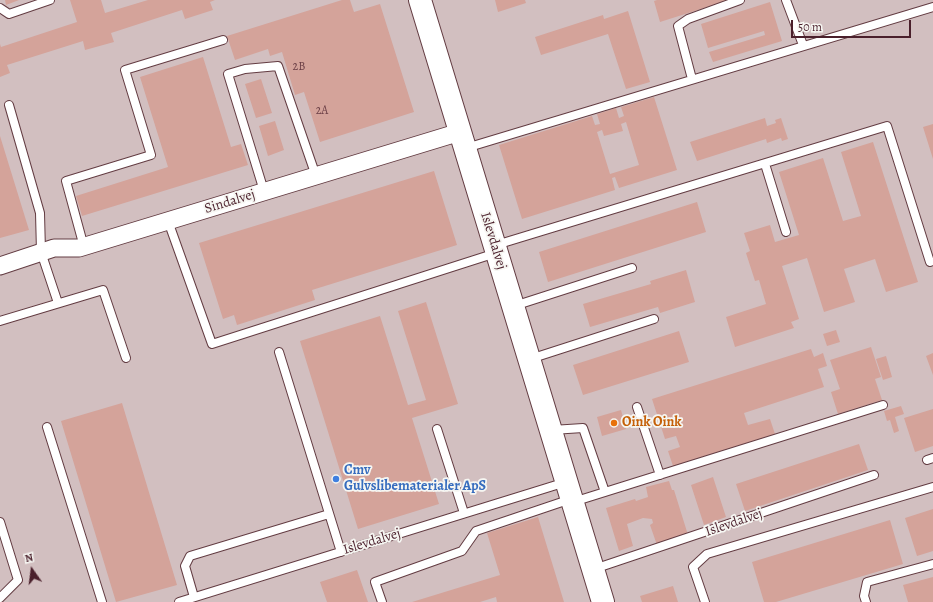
<!DOCTYPE html>
<style>
body{margin:0}
#map{position:relative;width:933px;height:602px;overflow:hidden;background:#f0e2c7;font-family:Alegreya,serif}
canvas{display:block}
.north{position:absolute;left:12px;top:550px;width:40px;height:40px;-webkit-text-stroke:3px #f6f6f2;paint-order:stroke;rotate:346deg;font-size:11px;font-weight:700;line-height:16px;text-align:center;color:#4a1f2b}
.north::after{content:'';display:block;margin:auto;width:14px;height:18px;background:#4a1f2b;clip-path:polygon(50% 0,100% 100%,50% 72%,0 100%)}
.scale{position:absolute;left:791px;top:20px;width:120px;height:18px;box-sizing:border-box;border:2px solid #4a1f2b;border-top:0;padding-left:5px;font-size:12px;line-height:14px;white-space:nowrap;color:#4a1f2b;-webkit-text-stroke:3px #f6f6f2;paint-order:stroke}
</style>
<div id="map">
<canvas width="933" height="602"></canvas>
<div class="north">N</div>
<div class="scale">50 m</div>
</div>
<script>
const context = document.querySelector('canvas').getContext('2d');
context.lineJoin = 'round';
function fill(path, color) { context.fillStyle = color; context.fill(path, 'evenodd'); }
function strokePath(path, color, width, dash) { context.strokeStyle = color; context.lineWidth = width; context.lineCap = dash ? 'butt' : 'round'; context.setLineDash(dash || []); context.stroke(path); }
function label(font, color, halo, rows, align = 'center') {
  context.font = font + ' Alegreya,serif'; context.lineWidth = 3.5; context.setLineDash([]); context.textBaseline = 'middle'; context.strokeStyle = halo; context.fillStyle = color; for (const [text, x, y, turn = 0] of rows) {
    context.save(); context.translate(x, y); context.rotate((+turn || 0) * Math.PI / 180); context.textAlign = isNaN(turn) ? turn : align; if (halo) context.strokeText(text, 0, 0); context.fillText(text, 0, 0); context.restore();
  }
}
fill(new Path2D(`
 M0,0h933v602h-933z`), '#d2bfc0');
fill(new Path2D(`
 M5,0h14l-13,5z
 M70,0h31l4,13 43,-13h67l-5,2 3,8 -28,9 -3,-9 -71,23 3,9 -29,8 -2,-9 -76,24 3,8 -10,4v-33l1,3 76,-25z
 M342,0h8l4,12 26,-8 34,108 -94,30 -16,-50 -9,3 -13,-43 -12,4 -2,-7 -33,11 -8,-24z
 M495,0h30l1,3 -28,9z
 M657,0h72l-69,22 -6,-21z
 M770,2l12,39 -69,21 -4,-10 56,-17 -1,-4 -56,17 -7,-24z
 M628,11l22,71 -24,7 -18,-55 -67,21 -6,-18 68,-22 1,4z
 M203,57l28,90 10,-3 7,21 -166,51 -6,-20 92,-29 -28,-90z
 M261,79l11,34 -16,5 -11,-34z
 M654,97l23,73 -58,18 -4,-11 -3,1 3,12 -93,29 -23,-74 93,-29 3,9 5,-1 -3,-10 19,-6 3,10 5,-2 -3,-9zM626,122l13,43 -29,9 -13,-42 5,-2 2,6 19,-5 -2,-7z
 M765,118l2,8 9,-3 -1,-3 6,-2 7,21 -6,2 -1,-3 -14,5 -1,-4 -69,22 -7,-19z
 M275,121l9,29 -16,6 -9,-30z
 M933,124v35l-10,-32z
 M0,136l29,94 -29,8z
 M873,142l45,140 -32,10 -11,-33 -31,10 11,33 -31,10 -17,-54 -25,8 17,53 -8,3 3,6 -59,19 -9,-30 40,-13 -7,-24 -4,1 -9,-28 4,-2 -6,-18 26,-8 5,17 24,-7 -20,-63 44,-14 20,63 18,-5 -20,-64z
 M434,171l23,74 -145,45 3,10 -78,25 -3,-10 -11,4 -24,-76z
 M697,202l9,30 -158,50 -9,-30z
 M686,270l9,32 -35,11 -2,-6 -68,20 -7,-23 68,-20 -1,-3z
 M426,302l32,102 -46,14 27,86 -81,25 -58,-188 80,-25 28,89 18,-5 -28,-89z
 M836,330l4,12 -13,4 -4,-12z
 M679,331l10,31 -106,33 -10,-30z
 M871,347l10,30 -6,2 7,21 -44,14 -7,-22 9,-3 -10,-29z
 M811,349l3,8 9,-4 4,13 -9,3 6,18 -80,26 4,12 22,-6 5,15 -102,32 -5,-15 12,-4 -4,-11 -11,3 -13,-40z
 M933,353v22l-7,-19z
 M886,356l6,21 -9,3 -7,-21z
 M122,403l55,182 -61,17 -55,-181z
 M901,406l3,8 -9,3 4,14 -5,2 -4,-13 -3,1 -3,-10z
 M933,409v37l-18,6 -11,-34z
 M621,410l5,19 -24,7 -5,-19z
 M859,444l9,26 -123,41 -9,-27z
 M713,477l13,40 -22,8 -13,-40z
 M669,481l3,9h2l14,45 -31,10 -7,-20 3,-2 -1,-4 -9,-1 -16,6 6,22 -14,5 -13,-43 29,-9 1,2 12,-4 -2,-10z
 M933,509v42l-16,5 -12,-38z
 M538,517l26,85h-67l-1,-5 -16,5h-68l88,-27 -13,-42z
 M890,520l13,44 -127,38h-12l-12,-40z
 M357,570l11,32h-41l-7,-20z
 M933,577v25h-25l-5,-17z
 M673,586l5,16h-36l-2,-6z`), '#d4a39a');
const lane = new Path2D(`
 M786,0l17,45
 M0,8l9,6 41,-14
 M692,79l-14,-53 10,-7 52,-19
 M9,105l31,108 1,39 17,51
 M466,148l467,-141
 M765,164l21,68
 M264,191l-36,-117 17,-5 33,-3 38,110
 M168,221l44,123 284,-91
 M496,245l391,-119 43,136
 M84,247l-18,-66 85,-26 -26,-85 98,-30
 M514,306l118,-38
 M0,321l103,-31 23,68
 M279,352l62,200
 M530,359l124,-40
 M637,407l23,68
 M47,427l55,175
 M437,429l27,84
 M552,430l31,-2 22,64
 M927,460l6,-2
 M573,502l310,-97
 M0,522l18,58 -18,18
 M594,569l280,-94
 M194,597l-9,-31 5,-10 139,-42
 M179,602l387,-120
 M382,602l-7,-20 87,-31 14,-20 95,-32
 M705,602l-12,-35 14,-13 226,-67
 M866,602l-2,-6 3,-14 66,-18`);
const street = new Path2D(`
 M0,266l54,-18h25l381,-116`);
const secondary = new Path2D(`
 M420,0l183,602`);
strokePath(lane, '#633c42', 10);
strokePath(street, '#633c42', 19);
strokePath(secondary, '#633c42', 24);
strokePath(lane, '#fff', 8);
strokePath(street, '#fff', 17);
strokePath(secondary, '#fff', 22);
for (const [x, y, r, color] of [
 [614,423,4,"#e8710a"],
 [336,479,4,"#3f7fe0"]
]) { const dot = new Path2D(); dot.arc(x, y, r, 0, 2 * Math.PI); context.fillStyle = color; context.fill(dot); strokePath(dot, '#f6f6f2', 1.5); }
label('12px', '#6c4047', null, [
 ["2B",299,67],
 ["2A",322,111]
]);
label('14px', '#4a1f2b', '#f6f6f2', [
 ["Sindalvej",230,202,-17],
 ["Islevdalvej",493,241,73],
 ["Islevdalvej",734,523,-19],
 ["Islevdalvej",372,542,-17]
]);
label('bold 14px', '#c56008', '#f6f6f2', [
 ["Oink Oink",622,423]
], 'left');
label('bold 14px', '#366cbe', '#f6f6f2', [
 ["Cmv",344,471],
 ["Gulvslibematerialer ApS",344,487]
], 'left');
</script>
